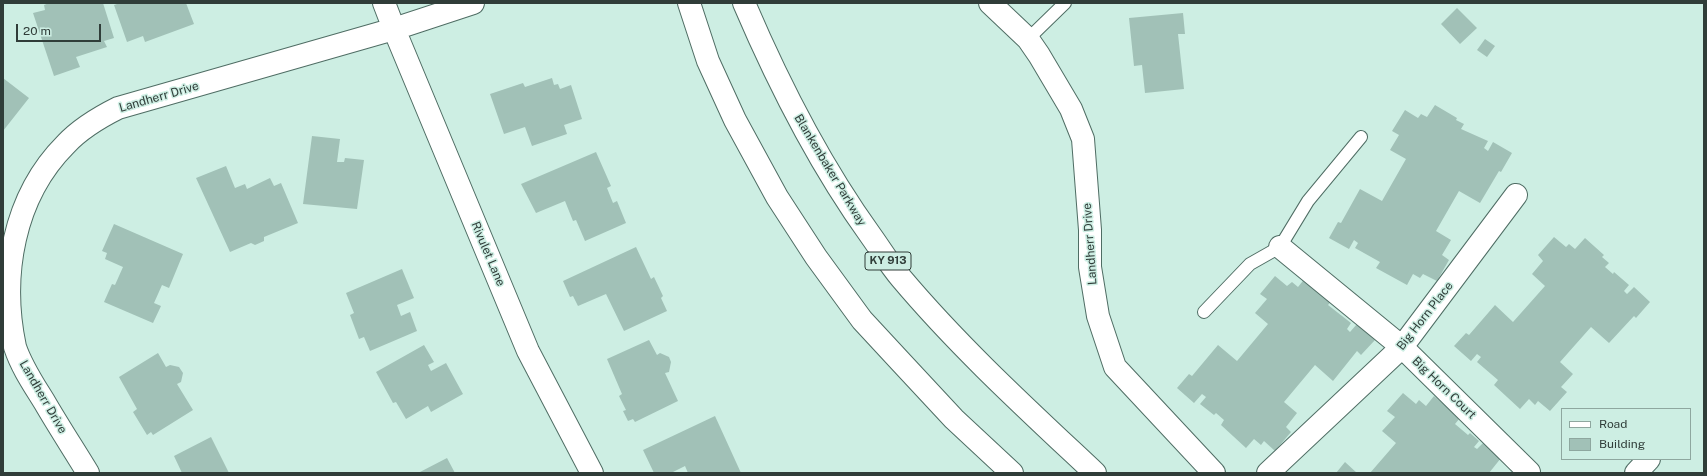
<!DOCTYPE html>
<style>
body{margin:0}
#map{position:relative;width:1707px;height:476px;overflow:hidden;background:#cdeee3;font-family:"Public Sans",sans-serif}
canvas{display:block}
.frame{position:absolute;inset:0;border:4px solid #303d39;pointer-events:none}
.legend{position:absolute;left:1561px;top:408px;width:130px;height:52px;box-sizing:border-box;background:#cdeee3;border:1px solid #8ea79f;margin:0;padding:5px 7px;list-style:none;font-size:12px;color:#303d39}
.legend li{display:flex;align-items:center;gap:8px;height:20px}
.legend b{width:20px;border:1px solid #8ea79f}
.scale{position:absolute;left:16px;top:24px;width:85px;height:18px;box-sizing:border-box;border:2px solid #303d39;border-top:0;padding-left:5px;font-size:12px;line-height:14px;white-space:nowrap;color:#303d39;-webkit-text-stroke:3px #cdeee3;paint-order:stroke}
</style>
<div id="map">
<canvas width="1707" height="476"></canvas>
<div class="frame"></div>
<ul class="legend">
<li><b style="height:5px;background:#fff"></b>Road</li>
<li><b style="height:11px;background:#a1c1b7"></b>Building</li>
</ul>
<div class="scale">20 m</div>
</div>
<script>
const context = document.querySelector('canvas').getContext('2d');
context.lineJoin = 'round';
function fill(path, color) { context.fillStyle = color; context.fill(path, 'evenodd'); }
function strokePath(path, color, width, dash) { context.strokeStyle = color; context.lineWidth = width; context.lineCap = dash ? 'butt' : 'round'; context.setLineDash(dash || []); context.stroke(path); }
function label(font, color, halo, rows, align = 'center') {
  context.font = font + ' "Public Sans",sans-serif'; context.lineWidth = 3; context.setLineDash([]); context.textBaseline = 'middle'; context.strokeStyle = halo; context.fillStyle = color; for (const [text, x, y, turn = 0] of rows) {
    context.save(); context.translate(x, y); context.rotate((+turn || 0) * Math.PI / 180); context.textAlign = isNaN(turn) ? turn : align; if (halo) context.strokeText(text, 0, 0); context.fillText(text, 0, 0); context.restore();
  }
}
fill(new Path2D(`
 M49,3h16v1l38,-1 11,35 -10,3 3,6 -31,10 4,10 -26,9 -21,-63 12,-3 -1,-5z
 M120,3h66l8,21 -49,18 -2,-6 -16,6 -13,-37z
 M1457,8l20,20 -17,16 -19,-20z
 M1183,13l2,21h-7l6,55 -39,4 -3,-28 -8,1 -5,-48z
 M1485,39l10,7 -8,11 -10,-7z
 M3,78l26,20 -26,33z
 M552,78l2,7 4,-1 2,5 11,-4 11,34 -18,6 3,9 -35,12 -7,-19 -21,7 -14,-40 33,-11 2,4z
 M1435,105l22,13 -1,2 8,4 -3,5 27,12 -4,7 4,3 5,-9 19,11 -11,19 -2,-1 -19,32 -21,-12 -23,40 15,9 -9,15 7,5 -12,21 -14,-7 -3,4 -7,-4 -6,11 -31,-17 4,-6 -25,-14 3,-5 -4,-3 -5,9 -20,-11 9,-16 3,1 19,-34 22,12 24,-42 -16,-9 9,-15 -7,-4 13,-21 13,8 3,-4 6,3z
 M312,136l28,3 -3,23h7l1,-4 19,2 -7,49 -54,-5z
 M596,152l15,34 -4,2 6,15 4,-2 9,22 -41,18 -9,-21 -3,1 -8,-20 -29,12 -15,-29z
 M226,166l9,22 10,-4 2,5 23,-11 4,8 7,-3 17,40 -34,14v4l-9,4 -4,-2 -21,9 -34,-74z
 M114,224l69,30 -14,34 -7,-3 -8,18 7,3 -8,17 -49,-21 8,-18 3,1 8,-18 -18,-8 2,-6 -5,-2z
 M1554,237l12,10 3,-3 6,5 10,-11 19,17 -2,2 7,6 -4,4 8,7 1,-2 15,13 -5,6 3,3 7,-7 16,15 -14,16 -2,-2 -25,27 -18,-16 -31,35 13,12 -12,13 6,5 -17,19 -12,-10 -3,4 -6,-6 -9,10 -26,-24 4,-5 -21,-18 4,-5 -4,-3 -6,7 -17,-15 12,-13 3,2 26,-30 18,17 32,-36 -13,-12 11,-13 -5,-6z
 M636,247l15,32 3,-2 9,19 -2,2 6,13 -43,20 -18,-37 -28,12 -5,-10 -3,1 -7,-16z
 M402,269l12,29 -17,7 4,11 9,-4 7,19 -47,20 -6,-14 -5,2 -9,-24 4,-2 -8,-20z
 M1275,276l12,10 5,-4 6,5 8,-10 27,22 -5,6 23,18 -4,6 3,3 7,-8 18,16 -14,15 -4,-4 -24,30 -18,-16 -31,37 13,11 -11,14 5,5 -16,19 -11,-10 -3,4 -7,-6 -8,9 -25,-23 3,-5 -8,-7 -2,2 -14,-11 6,-7 -4,-3 -8,9 -17,-15 12,-14 3,2 26,-31 19,16 31,-37 -13,-11 12,-14 -7,-5z
 M649,340l8,15 3,-2 9,4 2,5 -2,10 -4,1 13,28 -43,21 -2,-3 -5,2 -5,-10 3,-1 -7,-14 3,-2 -15,-35z
 M424,345l10,17 -6,3 3,6 15,-8 17,31 -32,18 -3,-6 -22,13 -10,-17 -3,1 -17,-31z
 M158,353l8,14 4,-2 9,2 4,6 -2,9 -4,2 16,26 -40,25 -2,-3 -4,3 -14,-23 4,-3 -18,-32z
 M1403,393l13,11 3,-4 7,6 8,-10 26,22 -5,6 13,11 2,-2 9,8 -5,6 3,2 7,-7 17,16 -12,15 -4,-1 -1,1h-114l26,-30 -14,-12 13,-14 -8,-6z
 M715,416l26,57h-53l-3,-7 -14,7h-17l-11,-23z
 M211,437l18,36h-47l-8,-17z
 M447,458l8,15h-37z
 M1345,462l12,11h-21z`), '#a1c1b7');
const service = new Path2D(`
 M1028,39l37,-36
 M1204,312l46,-48 30,-17 28,-46 53,-64`);
const minor = new Path2D(`
 M384,3l10,26 134,322 64,122
 M990,3l38,36 11,16 32,54 12,30 7,91v37l8,49 17,51 99,106
 M1280,247l122,100 127,125
 M88,473c-14,-23 -29,-46 -43,-70 -11,-18 -23,-35 -30,-56 -15,-71 -2,-150 51,-203 14,-15 34,-27 52,-36l276,-79 79,-26
 M1268,473l134,-126 114,-152
 M1636,473l13,-14`);
const primary = new Path2D(`
 M689,3l19,58 27,59 42,77 39,60 46,63 38,41 54,58 58,54
 M744,3c35,82 75,161 127,233 10,14 19,29 30,42 59,70 127,132 194,195`);
strokePath(service, '#4f6d64', 14);
strokePath(minor, '#4f6d64', 24);
strokePath(primary, '#4f6d64', 24);
strokePath(service, '#fff', 12);
strokePath(minor, '#fff', 22);
strokePath(primary, '#fff', 22);
for (const [x, y, w] of [
 [888,261,46]
]) { const box = new Path2D(); box.roundRect(x - w / 2, y - 9, w, 18, 3); context.fillStyle = '#cdeee3'; context.fill(box); strokePath(box, '#303d39', 1); }
label('bold 11px', '#303d39', null, [
 ["KY 913",888,261]
]);
label('12px', '#303d39', '#cdeee3', [
 ["Landherr Drive",159,97,-16],
 ["Blankenbaker Parkway",830,170,59],
 ["Landherr Drive",1090,244,-94],
 ["Rivulet Lane",488,254,67],
 ["Big Horn Place",1425,316,-52],
 ["Big Horn Court",1444,388,44],
 ["Landherr Drive",43,397,60]
]);
</script>
